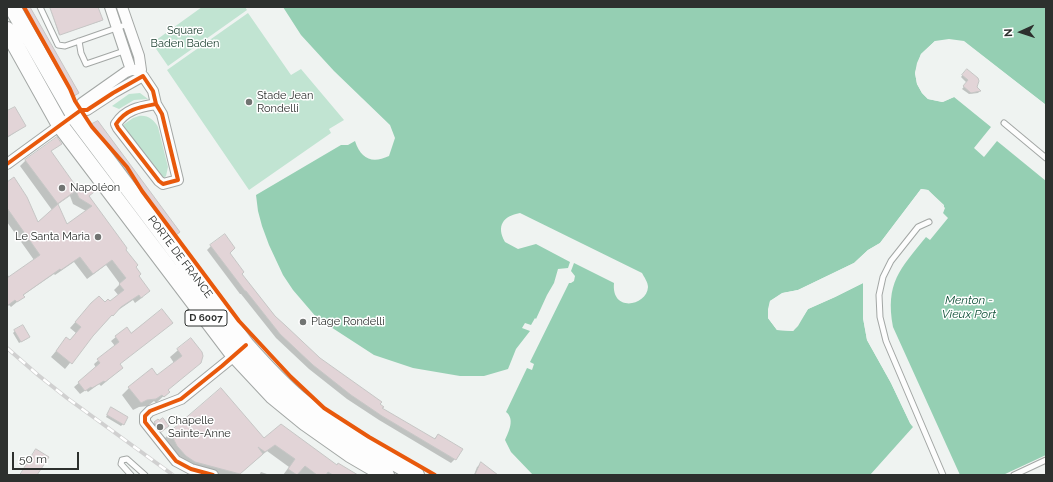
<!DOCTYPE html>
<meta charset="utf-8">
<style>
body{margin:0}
#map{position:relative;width:1053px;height:482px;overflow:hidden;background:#eff3f1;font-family:Raleway,sans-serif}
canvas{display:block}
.frame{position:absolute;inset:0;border:8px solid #2d302e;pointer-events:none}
.north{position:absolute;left:1001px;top:12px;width:40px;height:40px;-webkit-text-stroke:3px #fff;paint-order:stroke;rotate:267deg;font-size:11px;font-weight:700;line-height:16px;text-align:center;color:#2d302e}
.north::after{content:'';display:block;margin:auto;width:14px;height:18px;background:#2d302e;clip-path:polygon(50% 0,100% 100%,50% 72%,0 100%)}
.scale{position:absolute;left:12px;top:452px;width:67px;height:18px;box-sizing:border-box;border:2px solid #2d302e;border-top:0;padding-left:5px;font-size:12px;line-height:14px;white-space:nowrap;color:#2d302e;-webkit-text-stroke:3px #fff;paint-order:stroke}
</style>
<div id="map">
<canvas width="1053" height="482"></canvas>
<div class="frame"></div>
<div class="north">N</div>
<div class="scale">50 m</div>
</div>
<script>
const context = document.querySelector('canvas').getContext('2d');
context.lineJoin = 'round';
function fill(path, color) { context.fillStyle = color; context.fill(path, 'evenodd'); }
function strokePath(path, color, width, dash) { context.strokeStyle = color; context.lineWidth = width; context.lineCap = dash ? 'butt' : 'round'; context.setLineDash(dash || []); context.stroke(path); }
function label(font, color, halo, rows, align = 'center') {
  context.font = font + ' Raleway,sans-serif'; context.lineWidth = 3; context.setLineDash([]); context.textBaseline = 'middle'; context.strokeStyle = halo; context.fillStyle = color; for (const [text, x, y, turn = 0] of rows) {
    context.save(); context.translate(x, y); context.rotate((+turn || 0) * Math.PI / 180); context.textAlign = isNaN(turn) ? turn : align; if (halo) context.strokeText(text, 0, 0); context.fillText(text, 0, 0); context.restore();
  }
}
fill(new Path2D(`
 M202,7h43l2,3 -79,56 -16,-23z
 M248,13l43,62 10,-6 43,51 -15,9 2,4 -82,57 -82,-120z
 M140,93l8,6 -14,1 -15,9 -7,-3 17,-12z
 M139,116c9,-1 15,4 19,11l10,40 -2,9 -4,4 -39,-55 10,-7z`), '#c1e4d2');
fill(new Path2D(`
 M283,7h763v98l-83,-64h-28l-14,13 -6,19 2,11 5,9 6,6 14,3 12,-5 37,30 -17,21 10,9 13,-16 49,40v274l-43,20h-43l-67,-148c-8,-44 7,-58 33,-90l4,3 18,-22 -5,-5 2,-5 -17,-18 -7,-1 -41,54 -12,7 -14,13 -56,27 -16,3 -12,8 -2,17 9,12 16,1 15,-22 27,-12 28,-14v35l4,22 24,43 19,40 3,4 -43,48h-337l-22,-23 -6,-12c4,-9 10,-21 1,-28l21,-44 5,2 2,-6 -4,-2 39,-79h2l3,-2 1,-5 -4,-5 3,-8 40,20c-3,30 33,23 34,4 0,-5 -4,-10 -6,-14l-122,-60c-17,3 -24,13 -15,29l13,7 18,-5 34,18 -2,6 -10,1 -4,14 -7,12 -11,24 -1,-1 -4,7 -6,-2 -3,5 8,3 -14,18 -8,20 -24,7h-24l-47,-8 -39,-13 -57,-37 -24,-28 -10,-15 -14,-30 -7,-19 -4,-15 -2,-16 85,-50h7l7,-4c6,18 17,23 34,15l6,-18 -5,-13 -56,-54 -33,-36z`), '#95cfb3');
fill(new Path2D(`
 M949,39l15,2 82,64v2l-83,-64 -14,-2 -13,2 -14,12 -5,18 2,10 4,9 6,5 13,3 10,-5 2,2 -11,5 -15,-3 -6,-6 -5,-9 -2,-11 2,-10 4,-9 14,-13z
 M921,189l7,1 16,15 -1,8 -1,-1 1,-6 -16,-14 -5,-1 -41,53 -12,8 -14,12 -56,28 -16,3 -12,8 -1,7v7l8,11 14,1 14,-22 29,-11 28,-15h2v36l3,22 25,43 20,45 -3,-4 -19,-40 -24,-43 -4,-22v-35l-28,14 -27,12 -10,17 -5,5 -16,-1 -9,-12v-9l2,-8 13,-8 15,-3 56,-27 14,-13 12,-7z`), '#eff3f1');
fill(new Path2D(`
 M16,7h13l49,86 -5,5z
 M50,7h47l4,14 -42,14z
 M965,72l10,16 5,3 -2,2 -9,1 -7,-5 5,-6 -6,-6z
 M7,112l18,14 -18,12z
 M97,122l82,110 -5,5 -86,-107z
 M60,144l-10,8 28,38 11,6 36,54 10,17 8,30 -8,6 -2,-3 -19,13 -22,23 -27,33 -14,-12 15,-18 3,2 7,-8 -6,-5 16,-18 24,-8 9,-6 -5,-6 6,-6 -14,-19 -19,14 -13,-17 -19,13 -1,-1 -32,22 1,1 -12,10 -2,-2 -2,1v-32l3,4 24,-18 -27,-38v-39l30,40 15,-13 -32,-44 6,-6zM70,196l3,8 13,7 -20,14 -9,-20z
 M211,246l18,7 12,21 34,42 45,43 58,46 3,3 53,31 4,-4 17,24 -4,4 -72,-43 -32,-21 -38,-30 -33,-31 -35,-44h-1l-33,-44z
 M127,328l4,6 -12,31 3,3 -21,18 -2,-2 -11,8 -2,-2 -6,4 -6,-7 22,-19 -2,-4 21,-18 -4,-5z
 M15,331l12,8 -8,4 -6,-10z
 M191,339l9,23 -33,28 1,2 -12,11 -2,-2 -6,5 -9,1 -6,3 -11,-15 7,-7 28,-12 17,-13 -4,-6z
 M109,411l14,13 -2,2 -15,-9z
 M158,420l7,8 -7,5 -6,-8z
 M170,433l94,7 73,26 19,9h-73l6,-8 -22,-16 -29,24h-26l-24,-6 -25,-29z
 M481,464l15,11h-22l3,-8z
 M261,472l9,3h-11z`), '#0003');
const building = new Path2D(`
 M23,7h7l49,86 -5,3z
 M50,7h48l5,13 -43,15z
 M967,69l11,9 1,3 -2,6 4,4 -10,2 -8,-7 5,-6 -6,-5z
 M15,107l11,19 -19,11v-26z
 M98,121l82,111 -4,3 -84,-111z
 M57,137l5,7 -11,7 27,38 13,-2 3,5 -5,4 38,52 -1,2 12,15 -2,2 5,7 -2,2 11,15 -9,7 -2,-3 -18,12 -8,9 -1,-1 -19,21 -21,28 -16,-13 10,-14 4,3 11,-13 -6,-5 16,-19 8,-7 6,6 3,-3 2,2 14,-11 -5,-6 7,-6 -14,-18 -19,14 -13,-17 -19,13 -1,-1 -37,26 2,2 -8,5 -2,-2 -8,6v-28l33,-23 -33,-47v-26l7,-5 13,20 11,25 20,-18 -33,-44zM76,191l3,7 13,8 -25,18 -9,-20z
 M225,234l10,14 -5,5 14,19 -2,2 33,42 11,10 34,32 62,44 -2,2 4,3 -2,1 53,31 3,-5 25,15 -7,11 -74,-44 -31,-21 -38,-30 -33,-31 -34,-43h-1l-35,-46z
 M162,309l11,14 -53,41 3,4 -18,14 -1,-1 -12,7 -1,-1 -6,4 -7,-9 22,-19 -3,-4 22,-17 -4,-6 12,-9 4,6z
 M23,325l7,12 -9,5 -7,-12z
 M191,338l11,14 1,4 -2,7 -33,27 2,2 -6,5 -2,-2 -6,4 -9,1 -6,3 -13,-16 24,-19 5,7 25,-19 -5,-7z
 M221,388l43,50 17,-14 56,41 1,-2 20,12h-25l-5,-3 -2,3h-9l-12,-9 -8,9 -9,-6 7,-10 -20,-14 -10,7 -7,-5 5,7 -23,20 -45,-12 -9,-6 -9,-10 -7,-14z
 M111,407l17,10 -4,8 -17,-10z
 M163,418l6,8 -8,6 -7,-10 4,-3 1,1z
 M36,449l13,8 -12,18h-17z
 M481,462l17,13h-23z`);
fill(building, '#e2d4d7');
strokePath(building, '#c6c6c5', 1);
const lane = new Path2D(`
 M40,7l18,38 7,1 63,-22
 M79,41l2,12 5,11 38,-13
 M1004,123l42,35
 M929,222l-11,5 -27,34 -8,16 -4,18 1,22 6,24 57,134
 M131,475l-10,-11 1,-4 5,-1 18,16
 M1014,475l32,-15`);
const street = new Path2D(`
 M110,7l21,63
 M81,110l1,-7 44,-31 5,-2h10l-2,-14 -17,-49
 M7,164l74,-54h6l26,-17 30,-17 10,15 3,13 6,10 16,66 -15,4 -4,-3 -41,-53 -2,-4c10,-15 24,-17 40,-20
 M213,475l-22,-6 -15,-8 -31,-39v-6l5,-5 31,-12 58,-47`);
const primary = new Path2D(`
 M12,7l65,113 169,225c16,18 33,37 52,53 36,30 77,53 118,77
 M7,30l53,95 171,226 42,45 33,27 44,31 36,21`);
strokePath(lane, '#a3a7a5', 7);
strokePath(street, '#a3a7a5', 12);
strokePath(primary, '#a3a7a5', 18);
strokePath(lane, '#fdfdfd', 5);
strokePath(street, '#fdfdfd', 10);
strokePath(primary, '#fdfdfd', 16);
const rail = new Path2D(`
 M7,348l31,27 29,23 106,77`);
strokePath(rail, '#d0d0d0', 4);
strokePath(rail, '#fff', 2.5, [8]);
strokePath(new Path2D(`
 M24,7l46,82 5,12 17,26 35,40 15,24 97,130 52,56 33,31 45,29 66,38
 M7,164l74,-54h6l26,-17 30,-17 10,15 3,13 6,10 16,66 -15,4 -4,-3 -41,-53 -2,-4c10,-15 24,-17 40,-20
 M213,475l-22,-6 -15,-8 -31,-39v-6l5,-5 31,-12 41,-33 24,-21`), '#e8590c', 4);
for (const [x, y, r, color] of [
 [249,102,4,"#717472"],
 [62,188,4,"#717472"],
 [98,237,4,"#717472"],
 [303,322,4,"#717472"],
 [160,427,4,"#717472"]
]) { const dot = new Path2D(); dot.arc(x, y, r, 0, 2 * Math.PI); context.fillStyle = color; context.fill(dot); strokePath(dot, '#fff', 1.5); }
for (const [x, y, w] of [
 [206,318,42]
]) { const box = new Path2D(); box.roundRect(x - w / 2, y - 8, w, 16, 3); context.fillStyle = '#fff'; context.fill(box); strokePath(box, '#2d302e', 1); }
label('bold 10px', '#2d302e', null, [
 ["D 6007",206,318]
]);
label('11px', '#183c2c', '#fff', [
 ["Square",185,31],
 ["Baden Baden",185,44]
]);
label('11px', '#2d302e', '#fff', [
 ["Stade Jean",257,96],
 ["Rondelli",257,109],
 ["Napoléon",70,188],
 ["Le Santa Maria",90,237,"right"],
 ["Plage Rondelli",311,322],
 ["Chapelle",168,421],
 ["Sainte-Anne",168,434]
], 'left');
label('11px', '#2d302e', '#fff', [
 ["PORTE DE FRANCE",180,257,53]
]);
label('italic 12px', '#0f5037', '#fff', [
 ["Menton -",969,300],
 ["Vieux Port",969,314]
]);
</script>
